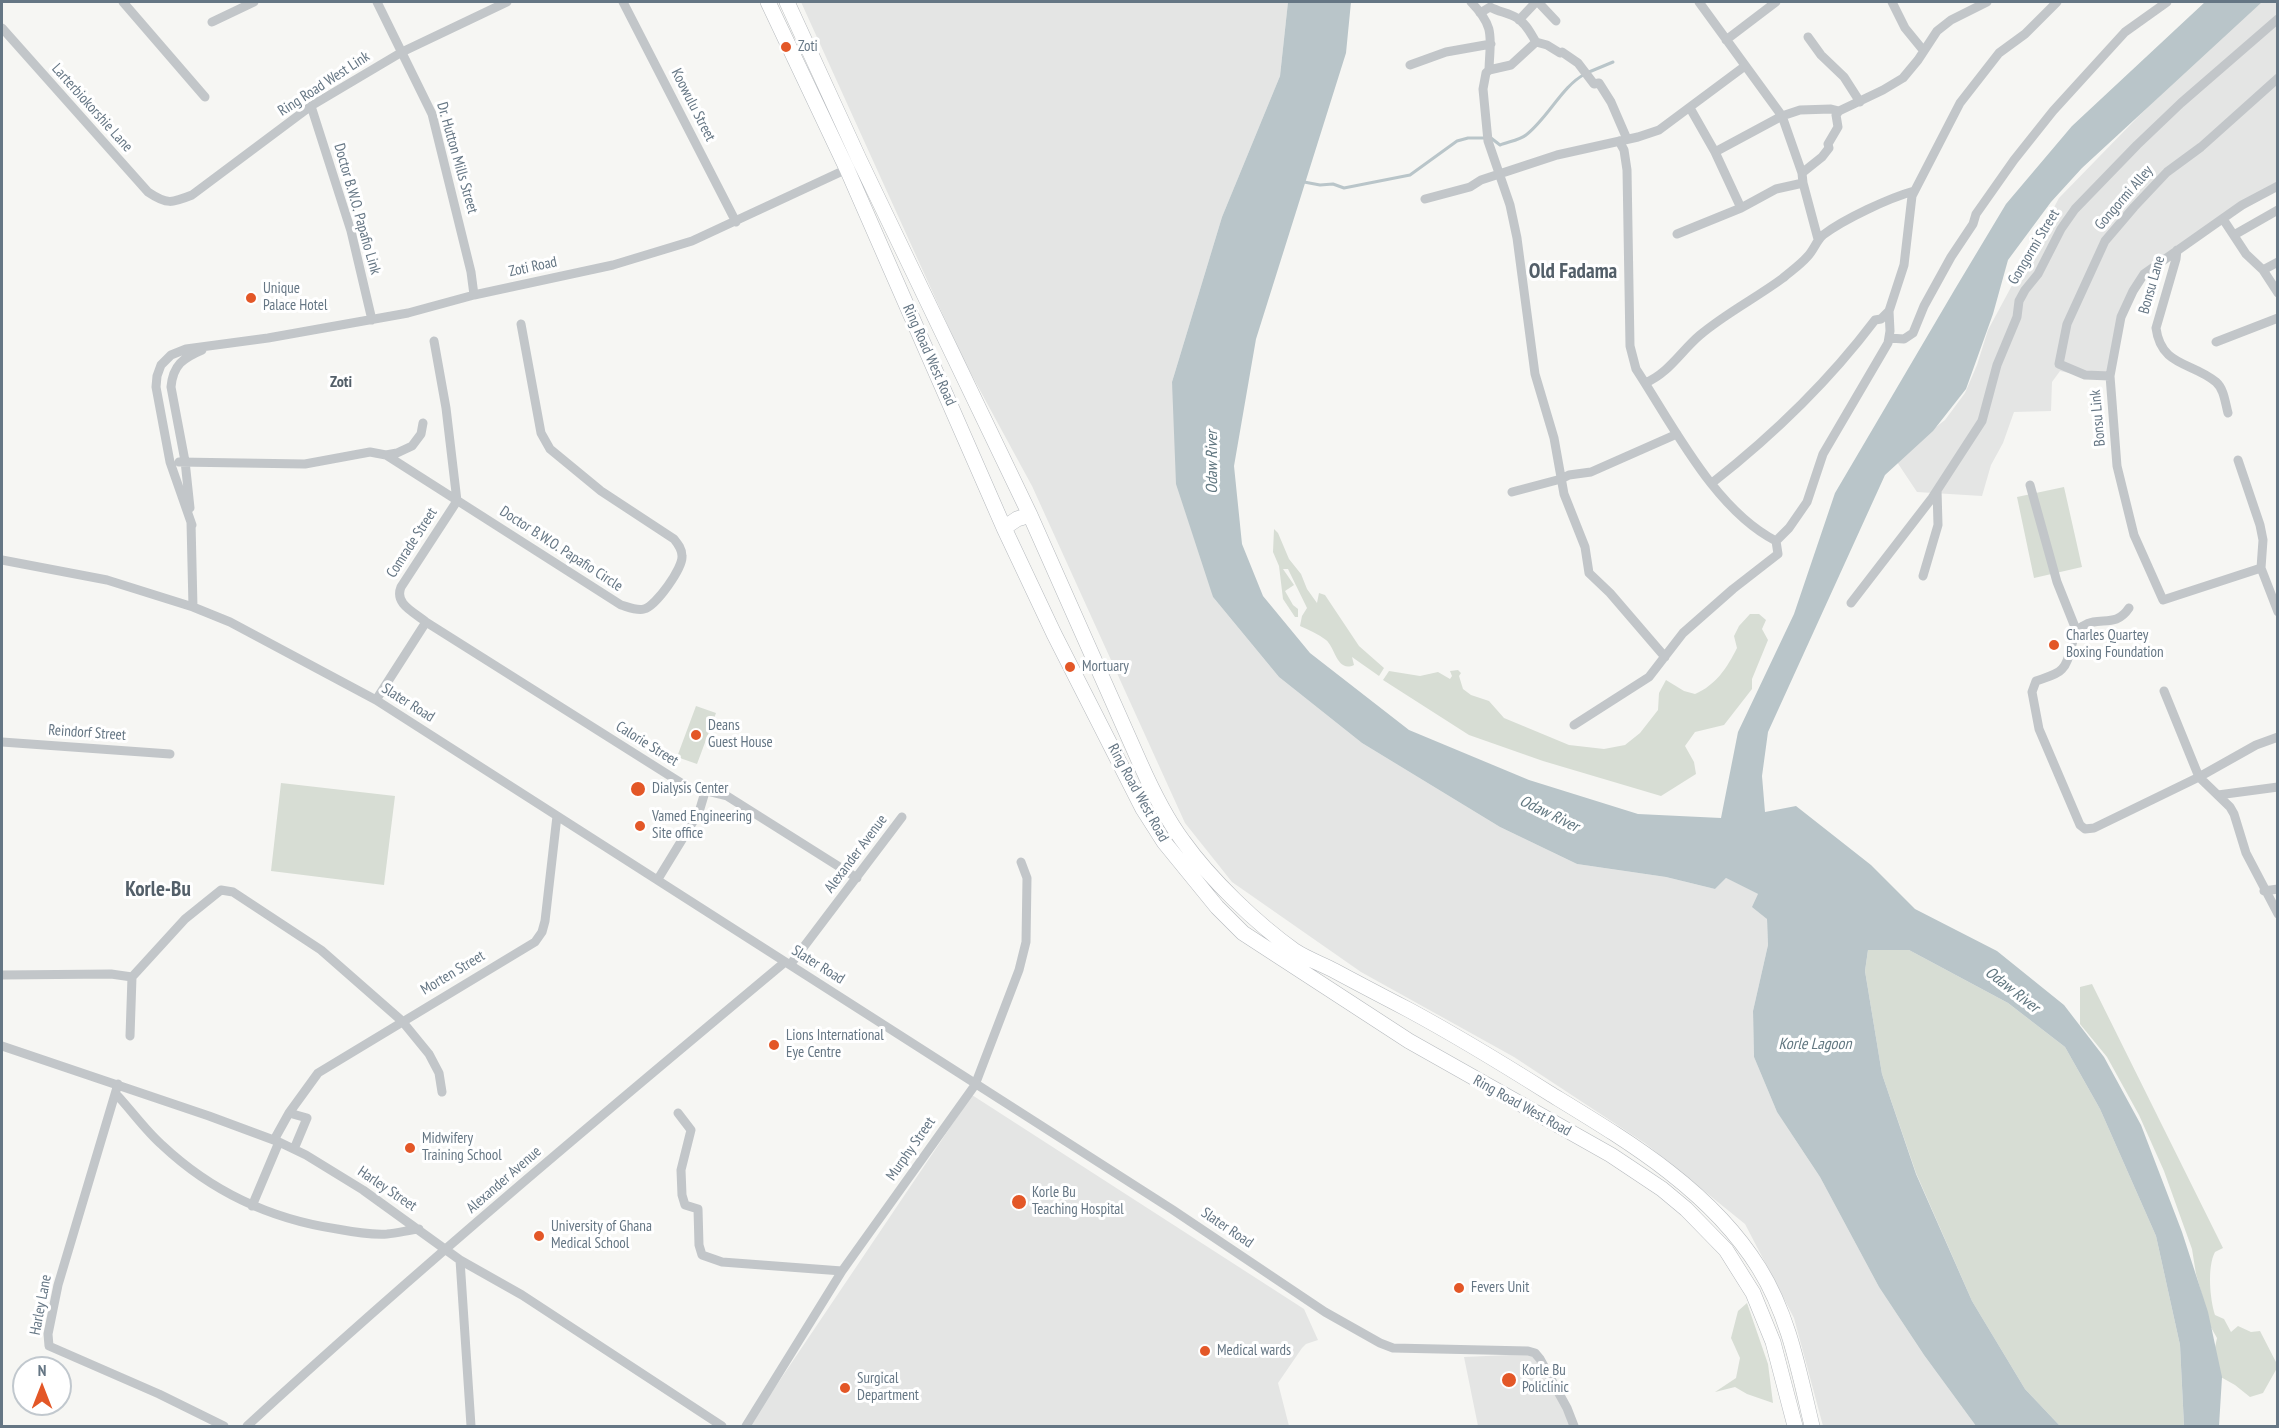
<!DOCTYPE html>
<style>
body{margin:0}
#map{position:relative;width:2279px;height:1428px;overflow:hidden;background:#f6f6f3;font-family:"PT Sans Narrow",sans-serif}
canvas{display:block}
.frame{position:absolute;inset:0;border:3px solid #657684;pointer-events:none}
.north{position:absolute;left:12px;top:1356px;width:60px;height:60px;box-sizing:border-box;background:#fff;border:2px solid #c1c8ce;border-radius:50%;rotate:0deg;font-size:16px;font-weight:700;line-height:24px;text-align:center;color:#657684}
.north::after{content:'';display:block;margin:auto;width:21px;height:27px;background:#e35727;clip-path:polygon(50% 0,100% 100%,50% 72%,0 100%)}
</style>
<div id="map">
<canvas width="2279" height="1428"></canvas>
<div class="frame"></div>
<div class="north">N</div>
</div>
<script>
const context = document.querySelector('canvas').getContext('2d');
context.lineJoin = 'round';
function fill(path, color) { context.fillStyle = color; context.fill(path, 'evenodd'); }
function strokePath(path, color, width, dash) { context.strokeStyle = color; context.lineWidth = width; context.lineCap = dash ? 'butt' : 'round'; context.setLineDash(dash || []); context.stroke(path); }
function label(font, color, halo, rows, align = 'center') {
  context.font = font + ' "PT Sans Narrow",sans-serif'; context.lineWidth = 6; context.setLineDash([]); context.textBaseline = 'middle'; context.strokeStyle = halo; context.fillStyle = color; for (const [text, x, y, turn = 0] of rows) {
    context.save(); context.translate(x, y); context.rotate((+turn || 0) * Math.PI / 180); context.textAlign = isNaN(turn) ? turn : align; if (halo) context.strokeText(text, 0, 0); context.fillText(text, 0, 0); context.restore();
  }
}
fill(new Path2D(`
 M801,2h487l-8,74 -58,141 -50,165 41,215 66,80 83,66 138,84 77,37 89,13 49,12 11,-11 32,16 9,25 1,26 -15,66 1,46 23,55 43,65 59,110 45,68 52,71h-153l-29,-108 -49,-94 -99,-80 -132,-87 -153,-85 -129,-90 -47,-59 -153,-337 -69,-127z
 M2258,2h19v188l-87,51 -43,35 -28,46 -12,54 -20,1 -27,-6 -8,11 -1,29 -37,1 -11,31 -12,22 -9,31 -65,-4 -22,-33 50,-39 20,-27 12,-28 11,-35 71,-132 111,-114z
 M972,1095l332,214 14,31 -12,4 -4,4 -24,35 11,43h-540z
 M1531,1354l36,50 7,22h-96l-14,-69z`), '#e4e5e4');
fill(new Path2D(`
 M2064,487l18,80 -48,11 -17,-81z
 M1274,529l4,4 11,26 12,15 6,15 10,14 2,-10 6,2 34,51 25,22 -5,8 -27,-19 2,8c-17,8 -19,-18 -28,-25 -8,-6 -17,-10 -26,-14l2,-10 5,-8 -19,-39h-5l11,16 -9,6 8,14 5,4v8h-3l-12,-18 -4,-33 -6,-14z
 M1750,614h9l7,6 -4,9 6,11 -16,39v10l-28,36 -29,7 -10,14 9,16 2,12 -35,22 -118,-35 -74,-26 -86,-55 6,-9 31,5 18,-4 12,7 2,-3 -2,-5 8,-1 3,3 -2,3 4,13 8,6 18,6 15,17 65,27 35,4 21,-4 15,-12 18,-23 1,-17 7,-13 18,11 11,3c21,-9 32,-26 42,-46l-3,-12 5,-10z
 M696,706l20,7 -19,51 -20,-7z
 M281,783l114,13 -11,89 -113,-14z
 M1868,950h41l99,53 57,44 35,62 56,127 24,109 4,81h-124l-35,-37 -53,-88 -56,-128 -34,-99 -17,-103z
 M2092,984l131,264 -8,4c-8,15 -5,47 0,63l9,4 7,13 7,-6 13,6 9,-1 17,33v4l-14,25 -13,4 -15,-12 -25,-14 7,-33 -12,-21 -3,-22 -6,-21 -4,-25 -28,-78 -25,-56 -32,-58 -27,-33v-37z
 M1747,1303l21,61 5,39 -26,-9 -12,-7 -20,5 21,-14 4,-20 -9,-20 7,-27z`), '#d7ddd4');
fill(new Path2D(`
 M1288,2h63l-5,51 -90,286 -22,127 8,78 21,52 47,57 99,77 120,50 109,34 83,4 17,-86 56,-118 41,-121 120,-204 51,-85 66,-78 133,-124h57l-180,166 -31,34 -43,58 -15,54 -27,75 -33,42 -48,44 -117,257 -6,44 3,36 31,-6 75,59 44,44 82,42 67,54 40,52 37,68 41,107 26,80 14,65 -3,49h-35l-4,-81 -24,-109 -56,-127 -35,-62 -57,-44 -99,-53h-41l-3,21 17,103 34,100 56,127 53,88 35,37h-84l-52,-71 -45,-68 -59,-110 -43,-65 -23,-55 -1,-46 15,-66 -1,-26 -15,-12 6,-13 -32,-16 -11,11 -49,-12 -89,-13 -77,-37 -138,-84 -83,-66 -66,-80 -37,-113 -4,-102 50,-165 58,-141z`), '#b9c5c9');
strokePath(new Path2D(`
 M1589,72l24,-10
 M1491,138l9,7c7,-3 20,-5 26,-10 22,-17 36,-49 59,-61
 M1304,182l16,3 13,-1 11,4 66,-13 47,-34 11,-3h17`), '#b9c5c9', 3);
const primary = new Path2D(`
 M768,2l79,167 157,359 50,106 89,175 21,33 53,65 26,26 166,108 202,114 51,34 24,20 40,41 27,43 20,49 22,84
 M787,2l72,157 171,356 110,248c12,27 25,54 43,78 27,38 74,83 112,110 12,8 27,13 40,20 24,13 49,26 74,39 48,26 94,54 140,83 77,47 161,96 210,175 30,48 40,104 53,158
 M1004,528l13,-9 13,-4`);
strokePath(primary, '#b5b9bd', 16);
strokePath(new Path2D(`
 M123,2l82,95
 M377,2l55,112 39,158 3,23
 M623,2l113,220
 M1471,2c25,26 19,35 18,68l-3,3 -3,16 5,52 22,64 7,33 18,136 19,64 10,56 21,53 4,26 21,20 55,64
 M1538,2l18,19
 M1699,2l83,114 20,57 1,10 15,56
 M1892,2l13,26 18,22
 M1480,13l10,-6c9,5 19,6 27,11 9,5 14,16 19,24
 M1519,20l17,-18
 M212,22l42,-20
 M2,28l146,164c19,13 24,11 44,3l119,-89 91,-54 105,-50
 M1808,37l13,18 23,22 16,25
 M1726,40l50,-38
 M1410,65l36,-13 45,-8
 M1489,70l22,-5 25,-23 11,3 13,8 2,-1 16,11 16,21 5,-1 12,19 16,37
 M311,106l40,125 21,89
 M1690,108l25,44 26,56
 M1619,141l5,9 3,20 3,176 6,23c38,58 79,141 140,172
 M1715,152l67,-36 18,-6 31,-1 8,2 44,-21 20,-12 15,-18 19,-29 14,-11 36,-18
 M1802,173l20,-16 7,-9 -1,-4 10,-17 -2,-12 3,-4
 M1425,199l45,-12 11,-7 76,-25 81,-18 21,-7 86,-64
 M2223,219l23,35 17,16 15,23
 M1677,234l64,-26 35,-19 27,-6
 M2234,235l44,-25
 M2177,250l-1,9 -20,69c5,39 37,34 60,54 8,7 9,20 12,31
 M2263,270l15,-8
 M1889,338l15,1 9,-6 11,-27 27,-49 22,-33 3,-10 38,-54 39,-49 72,-79 42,-30
 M434,341l12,67 11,93 -56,86c-7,17 13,25 25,35l260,164 41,10 130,82
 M2216,342l62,-24
 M2110,376l-25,-1 -26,-11 8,-40 38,-83 29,-34 33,-35 34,-25 77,-69
 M1645,383c24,-10 36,-32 55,-48 26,-22 56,-37 83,-57 8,-7 17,-13 24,-21 7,-7 9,-16 16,-22 21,-16 66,-37 91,-44
 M386,455l235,150c7,2 16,6 23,4 12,-3 39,-41 38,-53 0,-7 -4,-12 -8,-17l-73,-48 -51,-42 -9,-16 -20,-109
 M2238,460l22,65 3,15 -2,28 17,44
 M179,462l126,2 65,-12 16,3 11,-2 15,-7 9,-12 2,-11
 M1712,483c60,-47 117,-102 163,-163l6,-1 8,-8 15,-46 8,-69 48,-93 39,-50 26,-19 32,-32
 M2030,485l27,97 20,50
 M1512,492l49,-13 8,-4 22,-3 86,-38
 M190,508l-5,-47 -14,-74c2,-22 12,-29 31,-37
 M191,522l2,85
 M192,525l-22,-63 -14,-75 1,-11 4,-11 10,-10 15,-6 82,-11 140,-25 66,-18 139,-30 79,-24 155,-72
 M2,560l105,20 86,27 37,15 146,78 797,510 152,102 55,31 13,5 135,3 7,2 5,6 27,49 7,18
 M2261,568l-98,32 -29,-65 -17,-69 -7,-90 11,-59 12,-26 11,-17 98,-69 36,-19
 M1923,576l15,-51 -1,-35
 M1851,603l81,-105 50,-77 15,-56 20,-48 2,-16 6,-11 13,-16 23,-45 14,-20 62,-64 44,-42 97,-84
 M2129,608c-14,21 -29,7 -46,18 -14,8 -10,32 -21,43 -5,6 -18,9 -26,12l-4,11 7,37 41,96 5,4 9,-1 105,-51 57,-32 22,-8
 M2164,691l35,86 31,30 4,7 12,39 32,61
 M376,700l50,-78
 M1574,725l75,-48 34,-44 50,-44 45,-35 -2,-13 13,-13 18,-26 16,-48 65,-111 2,-12 -1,-20
 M2,742l168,12
 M2218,795l60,-8
 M658,879l41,-67 6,-20
 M2264,891l14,-2
 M790,965l112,-148
 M2,975l109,-1 21,3
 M130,1036l2,-59 53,-58 36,-29 12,2 88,58 81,71 27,33 10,19 3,19
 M2,1046l207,70 70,26 27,13 57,35 97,70 62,35 200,131
 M118,1084l-60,201 -10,49 1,12 110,48 65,32
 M116,1094c16,17 29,36 46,51 50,47 108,74 175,84 16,3 34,6 50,5 11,-1 22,-4 32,-5
 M289,1113l18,5 -13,31
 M678,1113l13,17 -10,40 1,25 3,10 13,4 1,36 3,10 20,7 120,9
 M274,1140l15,-27 29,-40 217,-131 7,-10 3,-11 12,-105
 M252,1206l27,-64
 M460,1260l11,166
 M247,1426c174,-160 356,-312 538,-464
 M746,1426l96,-155 133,-186 44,-115 7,-28 1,-64 -6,-16`), '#c2c6c9', 9);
strokePath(primary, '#fff', 15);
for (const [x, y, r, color] of [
 [786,47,6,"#e35727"],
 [251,298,6,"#e35727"],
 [2054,645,6,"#e35727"],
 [1070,667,6,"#e35727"],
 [696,735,6,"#e35727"],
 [638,789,8,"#e35727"],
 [640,826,6,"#e35727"],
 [774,1045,6,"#e35727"],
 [410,1148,6,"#e35727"],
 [1019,1202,8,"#e35727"],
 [539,1236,6,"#e35727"],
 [1459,1288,6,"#e35727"],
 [1205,1351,6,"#e35727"],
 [1509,1380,8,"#e35727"],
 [845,1388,6,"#e35727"]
]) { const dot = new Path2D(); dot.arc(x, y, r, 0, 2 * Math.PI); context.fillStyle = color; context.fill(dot); strokePath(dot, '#fff', 2); }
label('15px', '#657684', '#fff', [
 ["Zoti",798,47],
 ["Unique",263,289],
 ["Palace Hotel",263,306],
 ["Charles Quartey",2066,636],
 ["Boxing Foundation",2066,653],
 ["Mortuary",1082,667],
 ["Deans",708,726],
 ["Guest House",708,743],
 ["Dialysis Center",652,789],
 ["Vamed Engineering",652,817],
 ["Site office",652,834],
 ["Lions International",786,1036],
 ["Eye Centre",786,1053],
 ["Midwifery",422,1139],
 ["Training School",422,1156],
 ["Korle Bu",1032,1193],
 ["Teaching Hospital",1032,1210],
 ["University of Ghana",551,1227],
 ["Medical School",551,1244],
 ["Fevers Unit",1471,1288],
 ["Medical wards",1217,1351],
 ["Korle Bu",1522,1371],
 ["Policlinic",1522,1388],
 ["Surgical",857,1379],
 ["Department",857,1396]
], 'left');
label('15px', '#657684', '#fff', [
 ["Ring Road West Link",324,84,-33],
 ["Koowulu Street",693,105,63],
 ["Larterbiokorshie Lane",92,108,48],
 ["Dr. Hutton Mills Street",457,158,74],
 ["Gongormi Alley",2124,198,-49],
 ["Doctor B.W.O. Papafio Link",357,209,74],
 ["Gongormi Street",2034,247,-59],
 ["Zoti Road",533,267,-12],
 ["Bonsu Lane",2152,285,-74],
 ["Ring Road West Road",929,355,66],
 ["Bonsu Link",2098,418,-95],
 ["Comrade Street",412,543,-57],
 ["Doctor B.W.O. Papafio Circle",561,549,33],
 ["Slater Road",408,703,32],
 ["Reindorf Street",87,733,4],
 ["Calorie Street",647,744,32],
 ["Ring Road West Road",1138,793,61],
 ["Alexander Avenue",856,854,-53],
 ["Slater Road",818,965,32],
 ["Morten Street",453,973,-31],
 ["Ring Road West Road",1522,1106,29],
 ["Murphy Street",911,1149,-55],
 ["Alexander Avenue",504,1180,-41],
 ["Harley Street",387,1189,34],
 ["Slater Road",1227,1228,34],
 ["Harley Lane",41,1305,-79]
]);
label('bold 16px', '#535f69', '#fff', [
 ["Zoti",341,382]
]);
label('italic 16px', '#617780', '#fff', [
 ["Odaw River",1212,462,-90],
 ["Odaw River",1549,814,26],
 ["Odaw River",2012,990,38],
 ["Korle Lagoon",1815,1044]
]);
label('bold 21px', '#535f69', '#fff', [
 ["Old Fadama",1573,272],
 ["Korle-Bu",158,890]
]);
</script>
